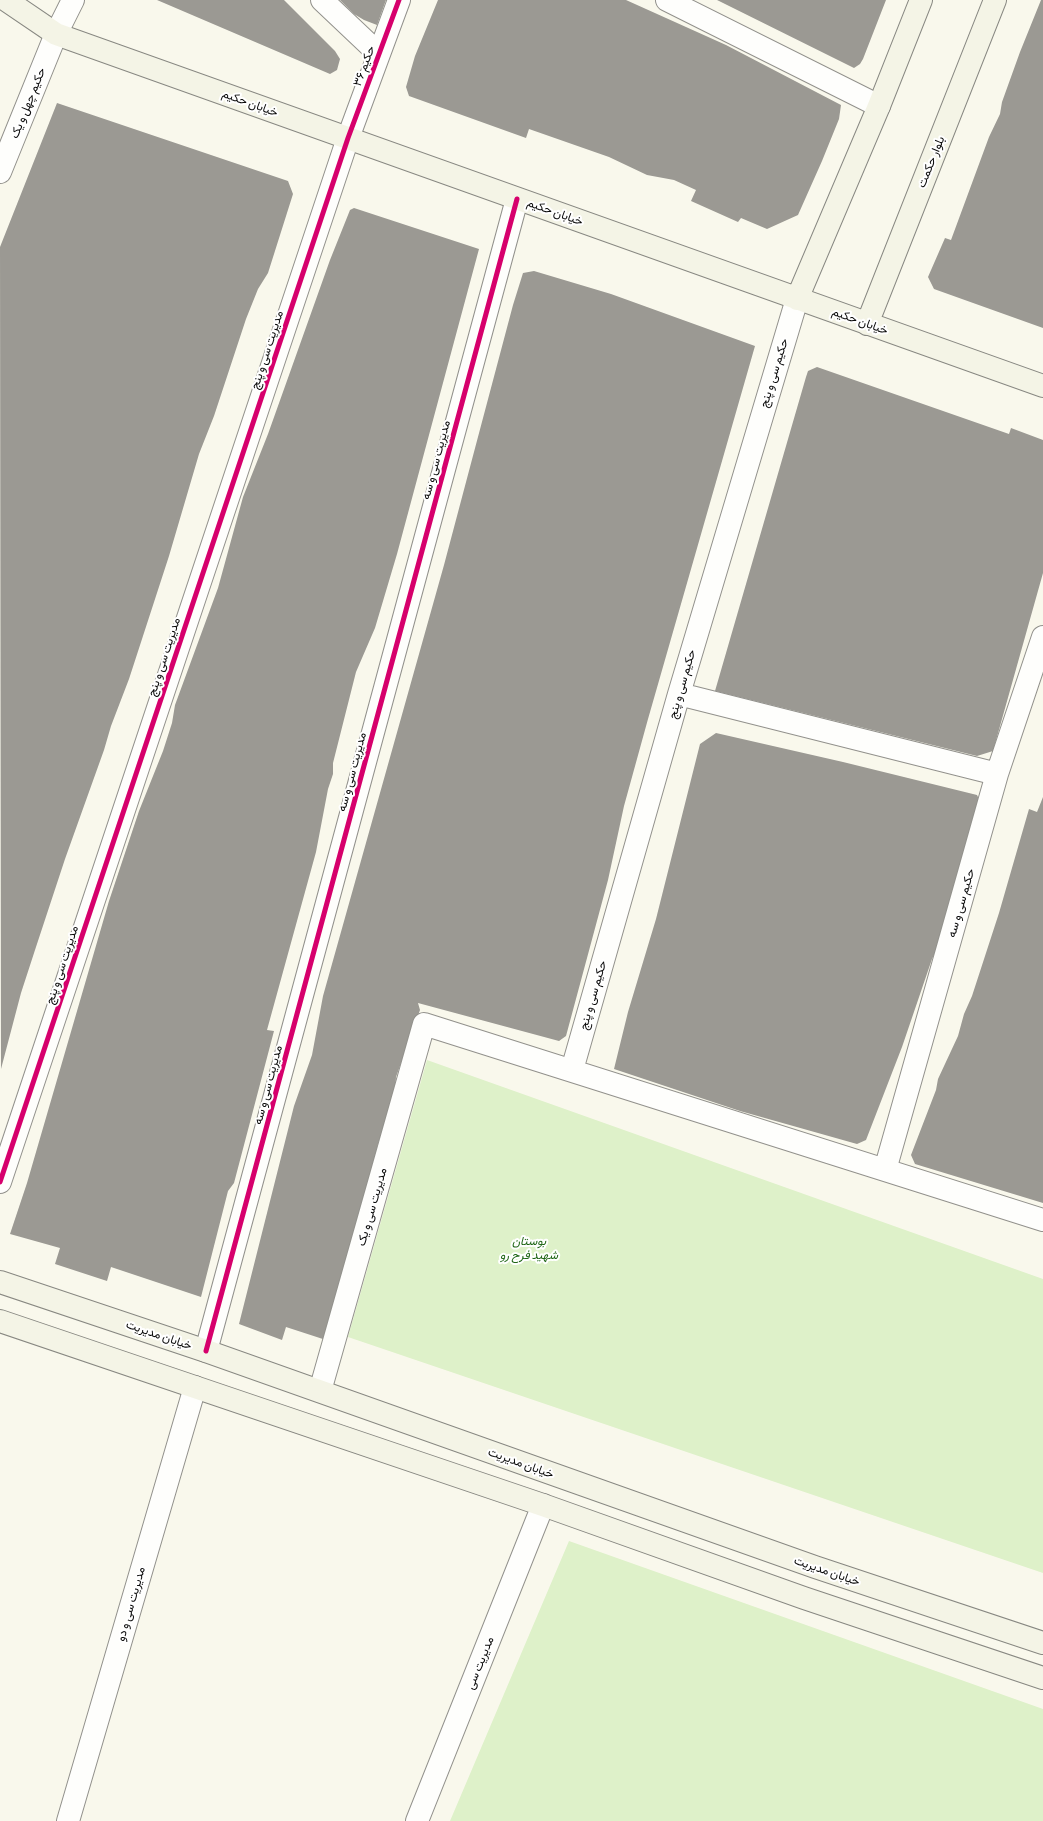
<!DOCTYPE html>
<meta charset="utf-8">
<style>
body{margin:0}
canvas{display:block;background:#f9f8ec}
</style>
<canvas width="1043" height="1821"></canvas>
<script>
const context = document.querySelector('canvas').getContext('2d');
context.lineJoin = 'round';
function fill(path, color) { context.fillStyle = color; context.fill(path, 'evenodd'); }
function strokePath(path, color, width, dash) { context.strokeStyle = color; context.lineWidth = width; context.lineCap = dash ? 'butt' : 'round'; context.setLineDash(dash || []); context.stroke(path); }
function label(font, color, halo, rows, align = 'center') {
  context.font = font + ' "Crimson Pro",Vazirmatn,serif'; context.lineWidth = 4; context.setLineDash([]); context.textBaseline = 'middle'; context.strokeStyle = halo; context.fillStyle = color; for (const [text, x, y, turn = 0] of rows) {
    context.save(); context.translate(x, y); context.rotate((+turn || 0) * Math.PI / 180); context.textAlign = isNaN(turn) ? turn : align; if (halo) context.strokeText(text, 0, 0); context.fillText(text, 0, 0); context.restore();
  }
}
fill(new Path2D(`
 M427,1060l616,219v294l-695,-236z
 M569,1541l474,168v112h-593z`), '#def1c9');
fill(new Path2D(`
 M157,0h127l51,51 5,8 -3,11 -7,4z
 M340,0h46l-9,25 -13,-5 -10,-6z
 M438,0h188l100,45 115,60 -2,14 -17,42 -24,54 -31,14 -26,-11 -3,4 -47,-21 5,-11 -22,-10 -27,-5 -38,-18 -80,-28 -3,9 -117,-42 -3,-9 9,-31z
 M717,0h169l-23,59 -3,5 -6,4z
 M1041,0h2v328l-109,-39 -6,-12 17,-39 6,2 38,-103 11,-23 2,-12 18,-50z
 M57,103l231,78 5,13 -25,79 -10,16 -12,30 -32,97 -15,38 -30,102 -40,123 -18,47 -7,24 -39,109 -30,91 -14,43 -20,76 -1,-822z
 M354,208l125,41 -82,305 -22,74 -19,44 -23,91v11l-5,15 -12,63 -49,178 7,1 -40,152 -6,8 -27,106 -90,-30 -4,14 -52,-17 5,-16 -50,-14 17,-51 82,-282 30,-90 24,-60 9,-28 3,-18 43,-117 25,-91 25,-63 62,-174 20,-50z
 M534,271l77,23 144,52 -107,373 -24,87 -16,74 -42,156 -7,5 -141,-38 2,7 -24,67 -1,14 -17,53 -49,197 -43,-14 -4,13 -43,-16 55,-218 18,-51 11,-59 121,-431 69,-260 10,-32z
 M817,367l192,67 2,-6 32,12v133l-50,178 -16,5 -262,-65 91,-314 2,-6z
 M716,733l127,29 134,33 4,8 -45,148 -4,8 -30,88 -36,93 -9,4 -117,-33 -126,-42 14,-57 28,-93 44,-175z
 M1043,797v406l-128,-39 -4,-9 25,-65 2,-11 20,-43 6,-22 8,-18 27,-83 30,-104 8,3z`), '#9b9993');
const street = new Path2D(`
 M322,0l57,54
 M667,0l212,106
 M0,172l56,-138 17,-34
 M679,694l318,80
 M572,1070l107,-376 118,-395
 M885,1170l112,-396 46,-137
 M0,1182l348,-1044 51,-138
 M206,1351l311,-1152
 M320,1391l104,-367 619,196
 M68,1821l127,-434
 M417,1821l126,-316`);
const secondary = new Path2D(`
 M6,0l50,34 987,352
 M797,299l82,-193 42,-106
 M867,324l128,-324
 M0,1282l206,69 609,216 228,76
 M0,1321l543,184 261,93 239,80`);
strokePath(street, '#92918c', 24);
strokePath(secondary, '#888882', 24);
strokePath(street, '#fefefc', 22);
strokePath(secondary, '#f4f4e6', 22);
strokePath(new Path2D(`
 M0,1182l348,-1044 51,-138
 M206,1351l311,-1152`), '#d6006c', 5);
label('12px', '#0a0a0a', '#fff', [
 ["حکیم ۳۶",364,66,-70],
 ["حکیم چهل و یک",28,103,-68],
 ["خیابان حکیم",250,103,20],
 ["بلوار حکمت",931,162,-68],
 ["خیابان حکیم",555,212,20],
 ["خیابان حکیم",860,321,20],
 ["مدیریت سی و پنج",267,350,-72],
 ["حکیم سی و پنج",774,373,-73],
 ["مدیریت سی و سه",436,460,-75],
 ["مدیریت سی و پنج",164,657,-72],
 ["حکیم سی و پنج",682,684,-74],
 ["مدیریت سی و سه",352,772,-75],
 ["حکیم سی و سه",961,903,-74],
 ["مدیریت سی و پنج",62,965,-72],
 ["حکیم سی و پنج",593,995,-74],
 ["مدیریت سی و سه",268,1085,-75],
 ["مدیریت سی و یک",372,1207,-74],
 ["خیابان مدیریت",159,1335,19],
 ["خیابان مدیریت",521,1463,20],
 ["خیابان مدیریت",827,1571,19],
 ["مدیریت سی و دو",131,1604,-74],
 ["مدیریت سی",480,1663,-68]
]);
label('italic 12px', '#1f6616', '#fff', [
 ["بوستان",529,1241],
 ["شهید فرح رو",529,1255]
]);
</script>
